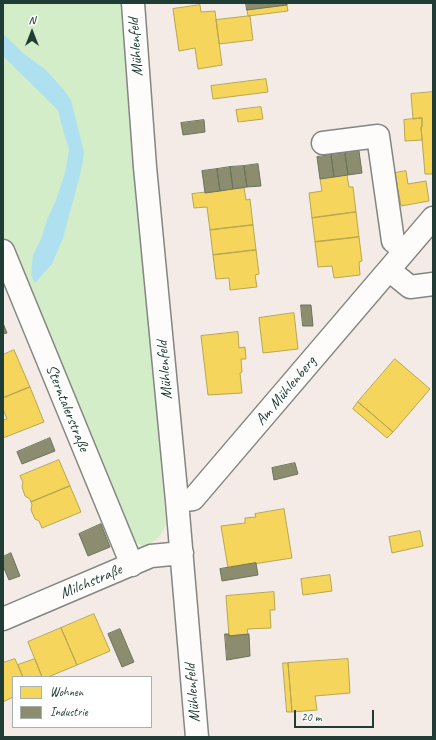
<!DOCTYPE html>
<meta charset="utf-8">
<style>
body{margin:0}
#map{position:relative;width:436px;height:740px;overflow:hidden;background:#f4ebe7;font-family:Caveat,sans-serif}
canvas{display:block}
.frame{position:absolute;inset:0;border:4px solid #1f3d34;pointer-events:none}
.legend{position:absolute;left:12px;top:676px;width:140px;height:52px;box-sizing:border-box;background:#fff;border:1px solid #a5b1ae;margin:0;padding:5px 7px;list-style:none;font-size:12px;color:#1f3d34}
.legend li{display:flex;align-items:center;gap:8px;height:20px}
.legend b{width:20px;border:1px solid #a5b1ae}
.north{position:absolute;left:12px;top:12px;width:40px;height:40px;-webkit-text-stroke:3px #fff;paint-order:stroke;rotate:0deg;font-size:11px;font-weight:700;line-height:16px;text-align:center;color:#1f3d34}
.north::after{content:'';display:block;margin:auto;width:14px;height:18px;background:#1f3d34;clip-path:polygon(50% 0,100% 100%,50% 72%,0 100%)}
.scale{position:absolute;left:294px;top:710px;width:80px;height:18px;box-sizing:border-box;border:2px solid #1f3d34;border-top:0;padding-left:5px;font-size:12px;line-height:14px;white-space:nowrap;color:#1f3d34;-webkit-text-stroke:3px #fff;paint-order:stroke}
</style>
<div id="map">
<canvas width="436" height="740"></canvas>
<div class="frame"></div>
<ul class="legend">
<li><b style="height:11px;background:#f6d55c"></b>Wohnen</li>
<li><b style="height:11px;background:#8c8c6e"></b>Industrie</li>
</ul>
<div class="north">N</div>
<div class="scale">20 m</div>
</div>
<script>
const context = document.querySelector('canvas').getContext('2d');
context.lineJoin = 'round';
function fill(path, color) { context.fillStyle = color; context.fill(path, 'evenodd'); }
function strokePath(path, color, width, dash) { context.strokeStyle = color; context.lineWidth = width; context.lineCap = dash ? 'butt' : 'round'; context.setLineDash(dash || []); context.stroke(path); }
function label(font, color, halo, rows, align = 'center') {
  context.font = font + ' Caveat,sans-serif'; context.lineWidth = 4; context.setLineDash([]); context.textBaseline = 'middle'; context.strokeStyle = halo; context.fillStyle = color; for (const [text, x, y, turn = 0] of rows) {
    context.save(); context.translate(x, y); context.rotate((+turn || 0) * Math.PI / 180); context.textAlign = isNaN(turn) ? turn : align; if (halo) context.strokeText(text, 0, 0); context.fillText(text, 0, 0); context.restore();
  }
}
fill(new Path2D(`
 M3,3h121l1,2 41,520c-7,13 -9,17 -23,21l-15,-7 -125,-305z`), '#d3edc9');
fill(new Path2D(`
 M3,34l21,20 21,15 19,21 7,10 13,52 -1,8 -3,15 -17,63 -11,26 -17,19 -4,-8 2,-20 8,-16 6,-19 9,-20 9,-27 4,-23 -6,-20 -5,-20 -55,-54z`), '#afe0ef');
const homes = new Path2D(`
 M200,5l1,7 14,-1 7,54 -24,4 -3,-21 -16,3 -6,-42z
 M287,5l1,6 -40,5 -1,-6z
 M248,16h2l3,24 -34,4 -3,-24z
 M266,79l2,13 -55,7 -2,-13z
 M433,92v82h-8l-4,-47h1v-9l-9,1 -2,-25z
 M261,107l2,12 -25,3 -2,-12z
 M422,118v9h-1l1,13 -17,1 -1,-21z
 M406,171l2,13 18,-3 3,20 -28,5 -6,-33z
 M347,175l2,12h4l3,25 -44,6 -3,-25 13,-2 -2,-12z
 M244,188l2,12 4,-1 3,26 -43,5 -3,-23 -13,1 -2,-14z
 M356,212l3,25 -44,5 -3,-24z
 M253,225l3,25 -43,5 -3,-25z
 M359,237l3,24 -3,1 1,13 -26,3 -2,-12 -14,1 -3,-25z
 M256,250l3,24 -4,1 2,12 -27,3 -1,-12 -13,1 -3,-24z
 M294,313l4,36 -35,4 -4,-35z
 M238,332l1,16 6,-1 1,12h-5l1,13 -2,1 2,20 -34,2 -7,-59z
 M14,350l16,37 -27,11v-43z
 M395,359l35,30 -37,43 -35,-30z
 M30,387l14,35 -41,16v-18l4,-1 -4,-10v-11z
 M358,402l35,30 -6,6 -34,-29z
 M59,460l11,26 -39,16 -1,-3 -5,-3 -3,-9 1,-5 -3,-6z
 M70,486l11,26 -39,16 -3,-7 -4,-2 -4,-9 1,-5 -1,-3z
 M284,509l8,49 -64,10 -7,-42 24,-3v-5l11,-1 -1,-3z
 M420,531l3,15 -31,7 -3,-16z
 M330,575l2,16 -29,4 -2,-16z
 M274,592l1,18h-5l1,18 -24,1 1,5 -19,2 -3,-40z
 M94,614l16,37 -33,14 -16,-37z
 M61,628l16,37 -29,12h-6l-14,-35z
 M15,659l8,18h-10v20l-10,5v-39z
 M35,659l7,18h-19l-5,-12z
 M348,659l2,34 -35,3 2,14 -25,2 -4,-49z
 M283,663h5l4,49h-5z`);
fill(homes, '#f6d55c');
strokePath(homes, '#b6a750', 1);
const industry = new Path2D(`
 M246,3h41v2l-40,5z
 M204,120l1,12 -22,3 -2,-12z
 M359,151l3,22 -14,2 -3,-22z
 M345,153l3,22 -14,2 -3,-22z
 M331,155l3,22 -14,2 -3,-22z
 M258,164l3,22 -14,1 -3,-21z
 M244,166l3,21 -14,2 -3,-22z
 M230,167l3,22 -13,2 -3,-22z
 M217,169l3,22 -15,2 -3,-22z
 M301,305h10l2,21h-10z
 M3,323l4,10 -4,1z
 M50,438l5,13 -33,13 -5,-12z
 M295,463l3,11 -24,6 -2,-12z
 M101,524l9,23 -22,9 -9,-22z
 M11,553l9,23 -11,4 -6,-14v-9z
 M256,563l2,12 -36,6 -2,-12z
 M120,629l14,33 -12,5 -14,-33z
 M225,634h4v2l20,-2 1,22 -23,4z`);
fill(industry, '#8c8c6e');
strokePath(industry, '#6b745d', 1);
const minor = new Path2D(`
 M133,3l12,164 32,334 20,236
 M323,143l55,-7 15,105 12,10
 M3,251l129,314
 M389,270l21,17 23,-3
 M177,501l16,-2 240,-281
 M3,619l148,-63 31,-3`);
strokePath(minor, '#848682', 25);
strokePath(minor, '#fdfcfb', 22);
label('16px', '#1f3d34', '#fff', [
 ["Mühlenfeld",136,47,-94],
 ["Mühlenfeld",165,370,-95],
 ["Am Mühlenberg",286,391,-50],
 ["Sterntalerstraße",67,408,68],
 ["Milchstraße",91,582,-23],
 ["Mühlenfeld",193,693,-95]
]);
</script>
